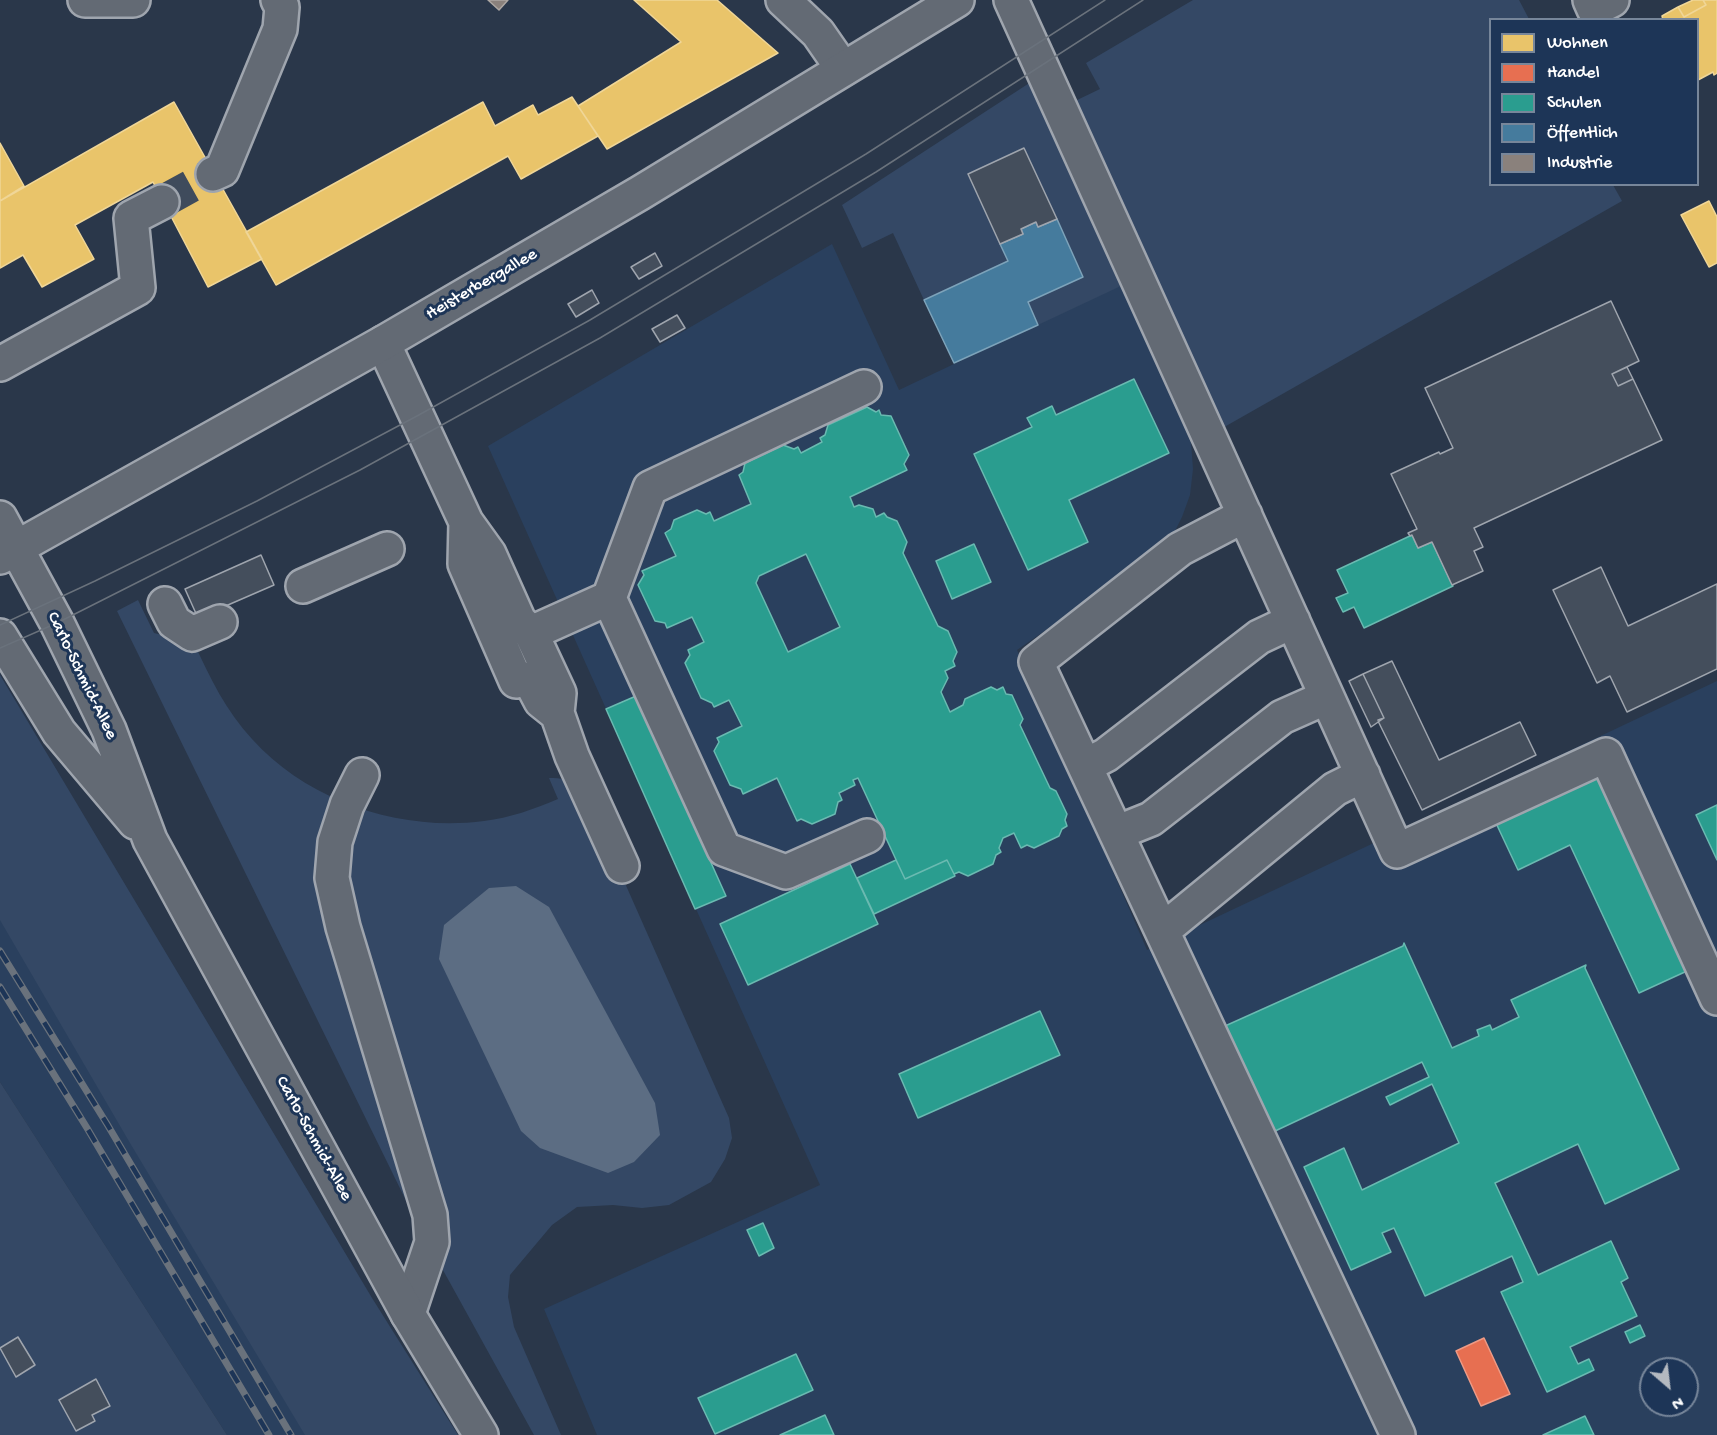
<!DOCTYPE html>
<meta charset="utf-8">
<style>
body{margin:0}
#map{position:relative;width:1717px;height:1435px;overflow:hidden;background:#2a374a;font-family:"Gochi Hand",sans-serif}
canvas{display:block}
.legend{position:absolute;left:1489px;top:18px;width:210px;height:168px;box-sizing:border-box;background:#1d3557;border:2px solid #77869a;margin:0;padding:8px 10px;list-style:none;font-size:18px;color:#fff}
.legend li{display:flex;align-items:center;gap:12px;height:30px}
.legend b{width:30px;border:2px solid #77869a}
.north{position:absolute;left:1639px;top:1357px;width:60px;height:60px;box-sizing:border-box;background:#1d3557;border:2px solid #77869a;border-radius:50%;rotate:152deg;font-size:16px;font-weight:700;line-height:24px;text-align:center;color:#fff}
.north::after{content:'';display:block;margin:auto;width:21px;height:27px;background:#b4b9c0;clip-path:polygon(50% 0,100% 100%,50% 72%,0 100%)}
</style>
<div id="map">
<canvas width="1717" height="1435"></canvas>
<ul class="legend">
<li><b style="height:16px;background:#e9c46a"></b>Wohnen</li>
<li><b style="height:16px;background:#e76f51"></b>Handel</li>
<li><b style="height:16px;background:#2a9d8f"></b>Schulen</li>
<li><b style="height:16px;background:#457b9d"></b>Öffentlich</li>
<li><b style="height:16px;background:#8a817c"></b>Industrie</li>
</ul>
<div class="north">N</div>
</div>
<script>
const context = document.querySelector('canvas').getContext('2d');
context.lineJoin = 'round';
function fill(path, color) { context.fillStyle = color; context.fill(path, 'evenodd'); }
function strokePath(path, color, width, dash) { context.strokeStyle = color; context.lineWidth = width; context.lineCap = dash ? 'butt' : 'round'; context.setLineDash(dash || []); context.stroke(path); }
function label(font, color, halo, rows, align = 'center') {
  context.font = font + ' "Gochi Hand",sans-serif'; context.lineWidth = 6; context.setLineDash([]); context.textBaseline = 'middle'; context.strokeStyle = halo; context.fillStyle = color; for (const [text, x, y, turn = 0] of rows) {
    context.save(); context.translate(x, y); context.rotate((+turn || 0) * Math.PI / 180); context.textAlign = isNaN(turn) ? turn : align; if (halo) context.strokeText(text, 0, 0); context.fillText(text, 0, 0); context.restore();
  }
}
fill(new Path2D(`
 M832,244l67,146 224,-106 68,159 2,26 -3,26 -8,22 -10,20 -13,15 -142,98 130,300 570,-269v754h-1120l-53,-126 276,-124 -332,-739zM1651,1369h36v36h-36z
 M0,868l330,567h-103l-227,-353z`), '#2a405e');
fill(new Path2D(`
 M1193,0h326l10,19 -39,1v164l123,1 9,16 -403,229 -28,13 -68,-158 -85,40 -10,-23 55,-26 -59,-128 -56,26 40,87 -84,39 -31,-67 -31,15 -20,-43 192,-125 16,33 50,-24 -14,-26z
 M138,600l16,33 40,10c16,35 32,68 58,96 57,63 149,93 232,82 26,-3 50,-12 74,-22l-9,-21c16,-1 24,4 36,15l144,325 3,20 -7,21 -14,23 -42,23 -27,3 -29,-3 -36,2 -25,18 -42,50 -2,22 6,30 47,108h-27l-117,-212 -300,-612z
 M0,675l372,623 86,137h-153l-175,-292 -130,-223z
 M0,1082l227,353h-227z`), '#344865');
fill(new Path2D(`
 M516,886l33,21 106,196 5,32 -26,27 -26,11 -68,-25 -19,-17 -82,-172 5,-34 45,-37z`), '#5c6d83');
const homes = new Path2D(`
 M634,0h83l61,53 -171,96 -29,-43 103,-64z
 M1693,0h10l3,5 -22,12 -6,-10z
 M1703,0h14v73l-3,2 -1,-3 -15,8v-60h-35l-1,-4 16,-9 6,10 22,-12z
 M572,97l26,39 -77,43 -13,-23 -232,129 -30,-53 237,-130 12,24 38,-21 5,10z
 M174,102l88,157 -54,28 -55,-105 -78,43 19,34 -52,28 -19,-32 -23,13v-67z
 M0,143l24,43 -24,15z
 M1709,201l8,16v46l-8,4 -28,-52z`);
fill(homes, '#e9c46a');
strokePath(homes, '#f0d697', 1.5);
const shops = new Path2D(`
 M1484,1338l26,56 -29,12 -25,-55z`);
fill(shops, '#e76f51');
strokePath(shops, '#ee9a85', 1.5);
const schools = new Path2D(`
 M1134,379l35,74 -100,47 19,42 -60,28 -54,-116 58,-27 -5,-9 25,-12 4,9z
 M867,407l9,5 3,-2 2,5 10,1 18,39 -5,9 3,6 -57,27 4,10 5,-2 14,4 3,8 8,-4 3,4 10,4 10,21 -4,11 35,73 10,5 9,21 -4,9 2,5 -10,5 3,7 -7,14 9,20 13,-7 2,-6 26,-12 6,3 6,-3 3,7 6,1 11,24 -3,6 30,63 6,3 11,23 -2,6 2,6 -5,3 -3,7 -25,12 -7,-3 -6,3 -7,-15 -11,5 -4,10 2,4 -5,3 -3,9 -25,12 -9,-4 -5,2 -7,-14 -42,19 -47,-101 -5,2 2,5 -16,8 3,7 -4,2 -3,12 -23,10 -11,-5 -4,2 -20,-43 -34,16 -2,-5 -11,-4 -16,-34 5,-9 -2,-4 25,-12 -13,-26 -15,7 -2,-4 -11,-5 -16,-35 5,-8 -2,-5 16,-8 -12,-25 -25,11 -2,-5 -10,-2 -17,-36 6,-10 -2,-4 34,-15 -11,-23 6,-4 3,-9 23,-10 9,4 4,-2 4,9 37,-17 -12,-29 4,-3 2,-9 38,-18 11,4 4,-2 3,6 21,-11 -2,-4 5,-3 3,-10zM806,554l34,73 -52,25 -32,-69 3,-7z
 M1412,535l6,13 14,-6 21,44 -89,42 -10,-21 -11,5 -7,-14 12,-5 -11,-23z
 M974,544l17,38 -39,17 -16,-38z
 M636,696l90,200 -31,13 -89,-200z
 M1604,769l23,50 -9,4 69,148 -48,22 -69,-148 -52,25 -23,-49z
 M1717,805v55l-21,-45z
 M896,860l9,19 42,-19 8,16 -81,38 -17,-36z
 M850,864l28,60 -130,61 -28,-61z
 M1404,943l48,105 27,-12 -2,-6 13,-5 2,5 27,-13 -8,-17 75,-35 -1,3 94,201 -74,35 -27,-60 -83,39 43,92 73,-34 17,37 -7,4 16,34 -67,31 8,17 11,-5 5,11 -47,22 -46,-100 22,-10 -11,-26 -87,40 -31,-68 -12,5 9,19 -40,18 -47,-103 40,-19 18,42 97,-47 -27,-59 -42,21 -4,-8 43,-20 -7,-15 -149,70 -48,-106 178,-80z
 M1040,1011l20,44 -142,63 -19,-44z
 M763,1223l11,25 -15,8 -12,-26z
 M1640,1325l5,11 -15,7 -5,-11z
 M796,1354l17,36 -98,44 -17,-36z
 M825,1415l9,20h-54z
 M1585,1416l9,19h-51z`);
fill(schools, '#2a9d8f');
strokePath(schools, '#6abab1', 1.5);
const public = new Path2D(`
 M1057,219l26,58 -55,25 10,23 -84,38 -30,-63 84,-39 -8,-17 23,-10 -2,-5 15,-7 2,5z`);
fill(public, '#457b9d');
strokePath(public, '#7da3ba', 1.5);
const industry = new Path2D(`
 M488,0h20l-9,10z`);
fill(industry, '#8a817c');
strokePath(industry, '#ada7a3', 1.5);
const building = new Path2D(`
 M1024,148l33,71 -19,8 -2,-5 -15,7 2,5 -23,10 -32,-70z
 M655,253l7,13 -23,13 -8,-12z
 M592,290l7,13 -23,14 -8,-13z
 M1611,301l28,60 -27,13 6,12 15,-7 29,61 -188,88 9,19 -9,4 9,20 -31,14 -20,-43 -14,6 -6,-13 -2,1 -2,-3 9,-4 -26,-55 48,-22 1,2 13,-6 -28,-60z
 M677,315l8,13 -25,14 -8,-13z
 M1627,367l6,12 -15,7 -6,-12z
 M261,555l13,30 -76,33 -13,-29z
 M1601,567l27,59 89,-42v85l-90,43 -17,-36 -13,7 -44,-93z
 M1392,661l47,99 81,-38 16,33 -114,55 -43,-87 -1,-3 6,-2 -21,-44z
 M1363,674l21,44 -13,9 -22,-46z
 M18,1337l17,28 -19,12 -16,-29z
 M96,1379l14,27 -18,9 3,6 -19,10 -17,-31z`);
fill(building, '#444e5c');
strokePath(building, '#9fa5ae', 1.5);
strokePath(new Path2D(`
 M162,202l51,-28`), '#3f4b5c', 33, [33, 16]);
const minor = new Path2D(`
 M85,0h48
 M783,0l35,33 25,36
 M1011,0l386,851 209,-96 111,243
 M1590,0l4,9 18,-9
 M213,174l9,-4 58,-141 2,-22 -4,-7
 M383,343l83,179 23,32 30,67 12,12 28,60 -2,20 15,43 50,110
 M0,364l138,-76 -7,-70 31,-16
 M864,387l-214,101 -41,110 115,251 62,23 81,-36
 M1245,515l-65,34 -144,113 362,773
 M466,522l-1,42 51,117 8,-2 7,3 10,19 15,12
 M303,586l84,-37
 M165,604l9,18 18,12 28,-12
 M531,633l78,-35
 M1085,766l21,-11 153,-118 34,-16
 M362,775l-15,30 -12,37 -3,36 11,49 87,288 2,27 -24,72
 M1116,833l35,-14 131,-102 45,-20
 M1162,931l173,-142 28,-14`);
const major = new Path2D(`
 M0,518l57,105 52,107 41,110 258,474 73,121
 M0,557l383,-214 257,-150 317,-193
 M0,636l59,96 76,90`);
strokePath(minor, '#9fa5ae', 38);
strokePath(major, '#9fa5ae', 38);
strokePath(minor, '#636a74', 33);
strokePath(major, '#636a74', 33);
strokePath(new Path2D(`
 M0,625l95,-44 162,-80 160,-85 173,-96 276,-166 239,-154
 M0,648l57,-25 303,-153 240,-132 276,-166 267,-172`), '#6a727c', 1.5);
const rail = new Path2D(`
 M0,951l107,173 184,311
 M0,987l87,141 182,307`);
strokePath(rail, '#6a727c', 7);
strokePath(rail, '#1d3557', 4.5, [14]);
label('18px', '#fff', '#1d3557', [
 ["Heisterbergallee",482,285,-30],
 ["Carlo-Schmid-Allee",81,676,64],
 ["Carlo-Schmid-Allee",313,1139,61]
]);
</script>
